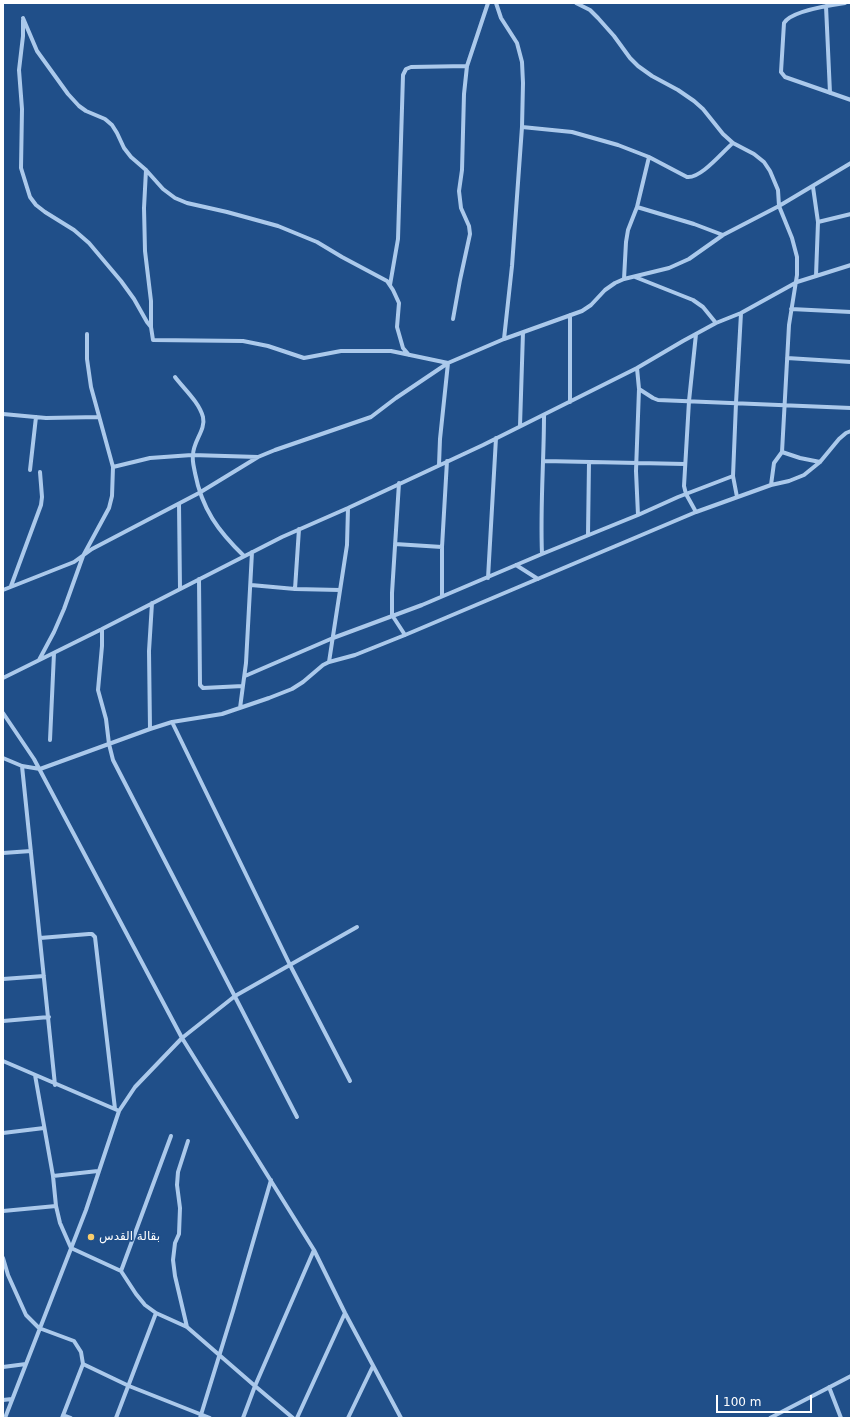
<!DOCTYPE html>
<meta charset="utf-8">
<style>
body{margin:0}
#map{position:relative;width:854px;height:1421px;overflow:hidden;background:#204f89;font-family:"DejaVu Sans",sans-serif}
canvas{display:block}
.frame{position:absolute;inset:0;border:4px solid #fff;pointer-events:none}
.scale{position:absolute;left:716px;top:1395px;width:96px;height:18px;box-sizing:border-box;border:2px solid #fff;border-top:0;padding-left:5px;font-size:12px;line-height:14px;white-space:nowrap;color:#fff;-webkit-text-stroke:3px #204f89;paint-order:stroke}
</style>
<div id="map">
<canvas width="854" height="1421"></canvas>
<div class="frame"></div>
<div class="scale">100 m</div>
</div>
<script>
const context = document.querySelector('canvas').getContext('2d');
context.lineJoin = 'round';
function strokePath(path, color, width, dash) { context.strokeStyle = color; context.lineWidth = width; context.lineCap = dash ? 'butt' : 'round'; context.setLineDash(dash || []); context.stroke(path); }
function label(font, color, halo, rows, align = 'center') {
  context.font = font + ' "DejaVu Sans","Noto Naskh Arabic",sans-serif'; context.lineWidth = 3.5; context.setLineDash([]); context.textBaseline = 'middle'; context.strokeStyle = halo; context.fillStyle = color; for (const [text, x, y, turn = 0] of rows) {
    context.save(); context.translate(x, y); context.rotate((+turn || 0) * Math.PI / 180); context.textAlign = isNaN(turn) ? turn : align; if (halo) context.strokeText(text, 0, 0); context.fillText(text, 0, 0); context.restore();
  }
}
strokePath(new Path2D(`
 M496,3l5,15 16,25 5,19 1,21 -1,44 -10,139 -8,73
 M576,3l14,7 8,8 16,18 16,22 8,8 14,10 26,14 16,11 9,8 20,25 10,9 21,11 10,8 6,9 8,19 1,16 13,32 5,19v18l-8,50 -7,127 -8,11 -3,22
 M845,3c-14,2 -54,8 -61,20l-3,49 4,5 66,23
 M826,6l4,87
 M23,18l14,33 31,43 11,12 7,5 19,8 7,6 5,8 7,15 7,9 15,13 17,19 12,9 12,5 40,9 51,14 39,16 25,15 45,24 6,9 6,13 -2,24 6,21 6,7
 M23,20v16l-4,34 3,39 -1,59 9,29 6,8 9,7 29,18 15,13 32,38 13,18 13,23 4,5
 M522,127l50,5 46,13 31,12 38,20c14,2 36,-26 46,-34
 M146,170l-2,38 1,43 6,50v26l2,13 90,1 25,5 36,12 37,-7h50l57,12 -8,76 -1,26
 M813,187l5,35 -2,54
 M637,207l57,17 29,11
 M818,222l33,-8
 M635,277l58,23 10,7 13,16
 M624,279l2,-37 2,-12 9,-23 12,-50
 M390,285l8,-46 5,-164 3,-6 5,-2 56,-1
 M791,309l60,3
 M570,315v87
 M453,319l7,-39 10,-46 -1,-8 -8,-18 -2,-17 3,-21 2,-76 3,-28 21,-63
 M787,358l64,4
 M637,368l2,21 -3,82 2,44
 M175,377c9,12 24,25 28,40 3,13 -10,24 -10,38 -1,6 1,12 2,18 7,36 23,58 49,83
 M639,389l14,9 5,2 193,8
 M3,414l43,4 53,-1
 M520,426l3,-94
 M782,452l18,6 20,4
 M544,461l141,3
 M113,467l37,-9 42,-3 66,2
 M30,470l6,-53
 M399,483l-7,110v22l13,20
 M737,497l-4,-21 3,-73 5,-90
 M179,504l1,85
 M696,512l-10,-18 -2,-8 5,-85 7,-67
 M588,535l1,-73
 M395,544l47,3
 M542,554c-2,-47 2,-93 2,-139
 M516,565l22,14
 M488,578l8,-140
 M199,579l1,106 3,3 40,-2
 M251,585l44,4 45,1
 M11,586l30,-81 1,-8 -2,-25
 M295,589l4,-60
 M3,590l71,-28 18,-13 107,-56 59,-36 17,-7 96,-33 25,-19 52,-35 56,-24 78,-28 9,-6 14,-15 10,-7 9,-4 45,-11 20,-9 34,-24 56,-29 72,-43
 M442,596v-49l5,-86
 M102,629v17l-4,44 8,29 3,25 4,16 184,357
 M39,660l15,-28 10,-23 19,-53 26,-48 3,-12 1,-29 -22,-80 -4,-28v-25
 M329,662l18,-117 1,-37
 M245,676l88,-38 89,-33 120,-51 96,-39 40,-18 55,-21
 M3,678l99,-49 180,-92 66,-29 135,-63 154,-77 46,-27 33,-18 25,-10 56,-31 54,-17
 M240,708l6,-45 6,-111
 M3,713l31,46 148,279 132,212 31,63 56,105
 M172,722l118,243 60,116
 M150,729l-1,-78 3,-48
 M50,740l4,-87
 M3,758l19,8 18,3 110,-40 22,-7 50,-8 47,-16 23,-9 11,-7 20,-17 6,-3 26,-7 50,-20 291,-123 75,-27 18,-4 15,-6 16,-13 19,-23 7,-6 5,-2
 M22,766l33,319
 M3,853l28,-2
 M40,938l49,-4h3l3,3 20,172
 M3,979l41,-3
 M3,1021l46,-4
 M3,1061l114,49
 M35,1075l18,101 3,30 4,17 11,25 50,23 15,23 9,11 11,8 31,14 68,59 38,32
 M3,1133l41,-5
 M53,1176l45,-5
 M3,1211l53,-5
 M3,1258l5,17 18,40 13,13 35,13 7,11 2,12 46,22 81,32
 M121,1271l50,-135
 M187,1327l-12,-51 -2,-16 2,-17 4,-9 1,-26 -3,-23 1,-13 10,-31
 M3,1367l23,-3
 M829,1387l12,31
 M3,1400l9,-1
 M63,1415l8,3
 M5,1418l81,-208 33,-99 16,-24 47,-49 53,-42 122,-69
 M62,1418l21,-54
 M116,1418l40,-105
 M200,1418l33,-107 38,-131
 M243,1418l12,-32 59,-136
 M297,1418l48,-105
 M348,1418l25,-52
 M770,1418l81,-42`), '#abc9eb', 4);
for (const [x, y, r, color] of [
 [91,1237,4,"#f8cd6c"]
]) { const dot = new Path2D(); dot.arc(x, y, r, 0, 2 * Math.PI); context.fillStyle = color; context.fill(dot); strokePath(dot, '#204f89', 1.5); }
label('12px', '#fff', '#204f89', [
 ["بقالة القدس",99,1237]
], 'left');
</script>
